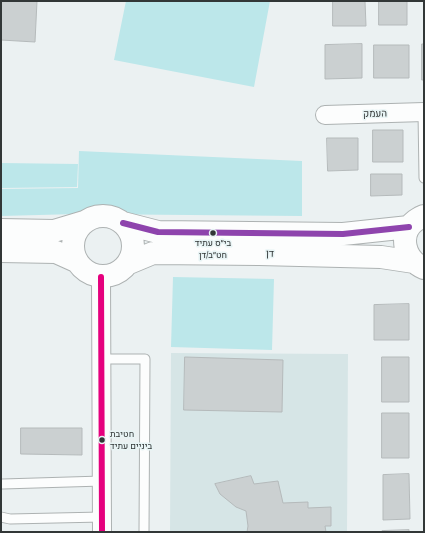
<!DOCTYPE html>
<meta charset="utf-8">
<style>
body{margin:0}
#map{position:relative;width:425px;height:533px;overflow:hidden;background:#ebf1f2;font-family:"Archivo Narrow",sans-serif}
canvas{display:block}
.frame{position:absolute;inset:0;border:2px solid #323737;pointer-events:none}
</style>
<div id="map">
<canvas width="425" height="533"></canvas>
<div class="frame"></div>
</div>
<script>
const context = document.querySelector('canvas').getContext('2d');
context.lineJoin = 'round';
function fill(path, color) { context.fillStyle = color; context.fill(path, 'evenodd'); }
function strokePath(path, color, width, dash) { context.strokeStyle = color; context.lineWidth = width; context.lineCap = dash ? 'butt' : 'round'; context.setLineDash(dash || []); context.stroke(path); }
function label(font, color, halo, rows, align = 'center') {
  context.font = font + ' "Archivo Narrow",Heebo,sans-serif'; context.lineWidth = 3; context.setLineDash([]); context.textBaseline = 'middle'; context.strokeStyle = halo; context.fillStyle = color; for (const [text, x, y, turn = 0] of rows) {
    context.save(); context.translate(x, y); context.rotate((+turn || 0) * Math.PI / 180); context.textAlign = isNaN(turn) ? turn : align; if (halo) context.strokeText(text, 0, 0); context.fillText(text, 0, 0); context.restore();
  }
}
fill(new Path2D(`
 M171,353l177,1 -1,178h-177z`), '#d6e5e6');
fill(new Path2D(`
 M126,1h144l-16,86 -140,-27z
 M79,151l223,10v55l-225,-2 -76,2v-27l77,-1z
 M1,163l77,1 -1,23 -76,1z
 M173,277l101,2 -2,71 -101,-3z`), '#bce7ea');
const building = new Path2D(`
 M1,1h36l-2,41 -34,-2z
 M333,1h32l1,25h-33z
 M379,1h28v24h-28z
 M362,44v34l-37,1v-34z
 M422,44h2v36h-2z
 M374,45h35v33h-35z
 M373,130h30v32h-30z
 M327,138h31v32l-30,1z
 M371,174h31v21l-31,1z
 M409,304v36h-35v-35z
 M185,357l98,3 -1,52 -98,-2z
 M382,357h27v45h-27z
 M382,413h27v45h-27z
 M21,428h61v27l-61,-1z
 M409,474l1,45 -27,1v-45z
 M251,476l3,8 24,-3 5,22 25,-1v6l23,-1v19h-6l1,6h-79l1,-6 -2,-15 -10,-4 -16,-13 -5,-10z
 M409,530v2h-27v-1z`);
fill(building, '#cbd0d1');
strokePath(building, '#b5babb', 1);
const service = new Path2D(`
 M423,113l1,65
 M102,359h43l-1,173
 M1,484h2l99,-3
 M1,517l9,2 92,-2`);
const minor = new Path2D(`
 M325,115l99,-3
 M101,277l1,255`);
const tertiary = new Path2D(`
 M73 246a30 30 0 1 1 60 0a30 30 0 1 1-60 0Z
 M123,223l35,9 185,2 66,-7
 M1,230l53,1 30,-9
 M1,251l55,1 20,9
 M129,263l24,-10 106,1 122,3 33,5
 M424,268c-20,-8 -26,-34 -9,-47 3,-2 6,-4 9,-5`);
strokePath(service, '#adb2b2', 11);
strokePath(minor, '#adb2b2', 20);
strokePath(tertiary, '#adb2b2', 24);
strokePath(service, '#fcfdfd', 9);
strokePath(minor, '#fcfdfd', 18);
strokePath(tertiary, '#fcfdfd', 22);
strokePath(new Path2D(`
 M123,223l35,9 185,2 66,-7`), '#8e44ad', 6);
strokePath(new Path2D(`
 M101,277l1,255`), '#e5007d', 6);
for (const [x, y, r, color] of [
 [213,233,3.5,"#323737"],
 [102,440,3.5,"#323737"]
]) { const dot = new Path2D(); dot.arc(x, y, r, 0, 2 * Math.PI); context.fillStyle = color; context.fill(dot); strokePath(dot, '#e8f4f5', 1.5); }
label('9px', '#323737', '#e8f4f5', [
 ["בי״ס עתיד",213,244],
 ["חט״ב/דן",213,256],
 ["חטיבת",110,435,"left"],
 ["ביניים עתיד",110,447,"left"]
]);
label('10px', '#323737', '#e8f4f5', [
 ["העמק",375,114,-1],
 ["דן",270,254,1]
]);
</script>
